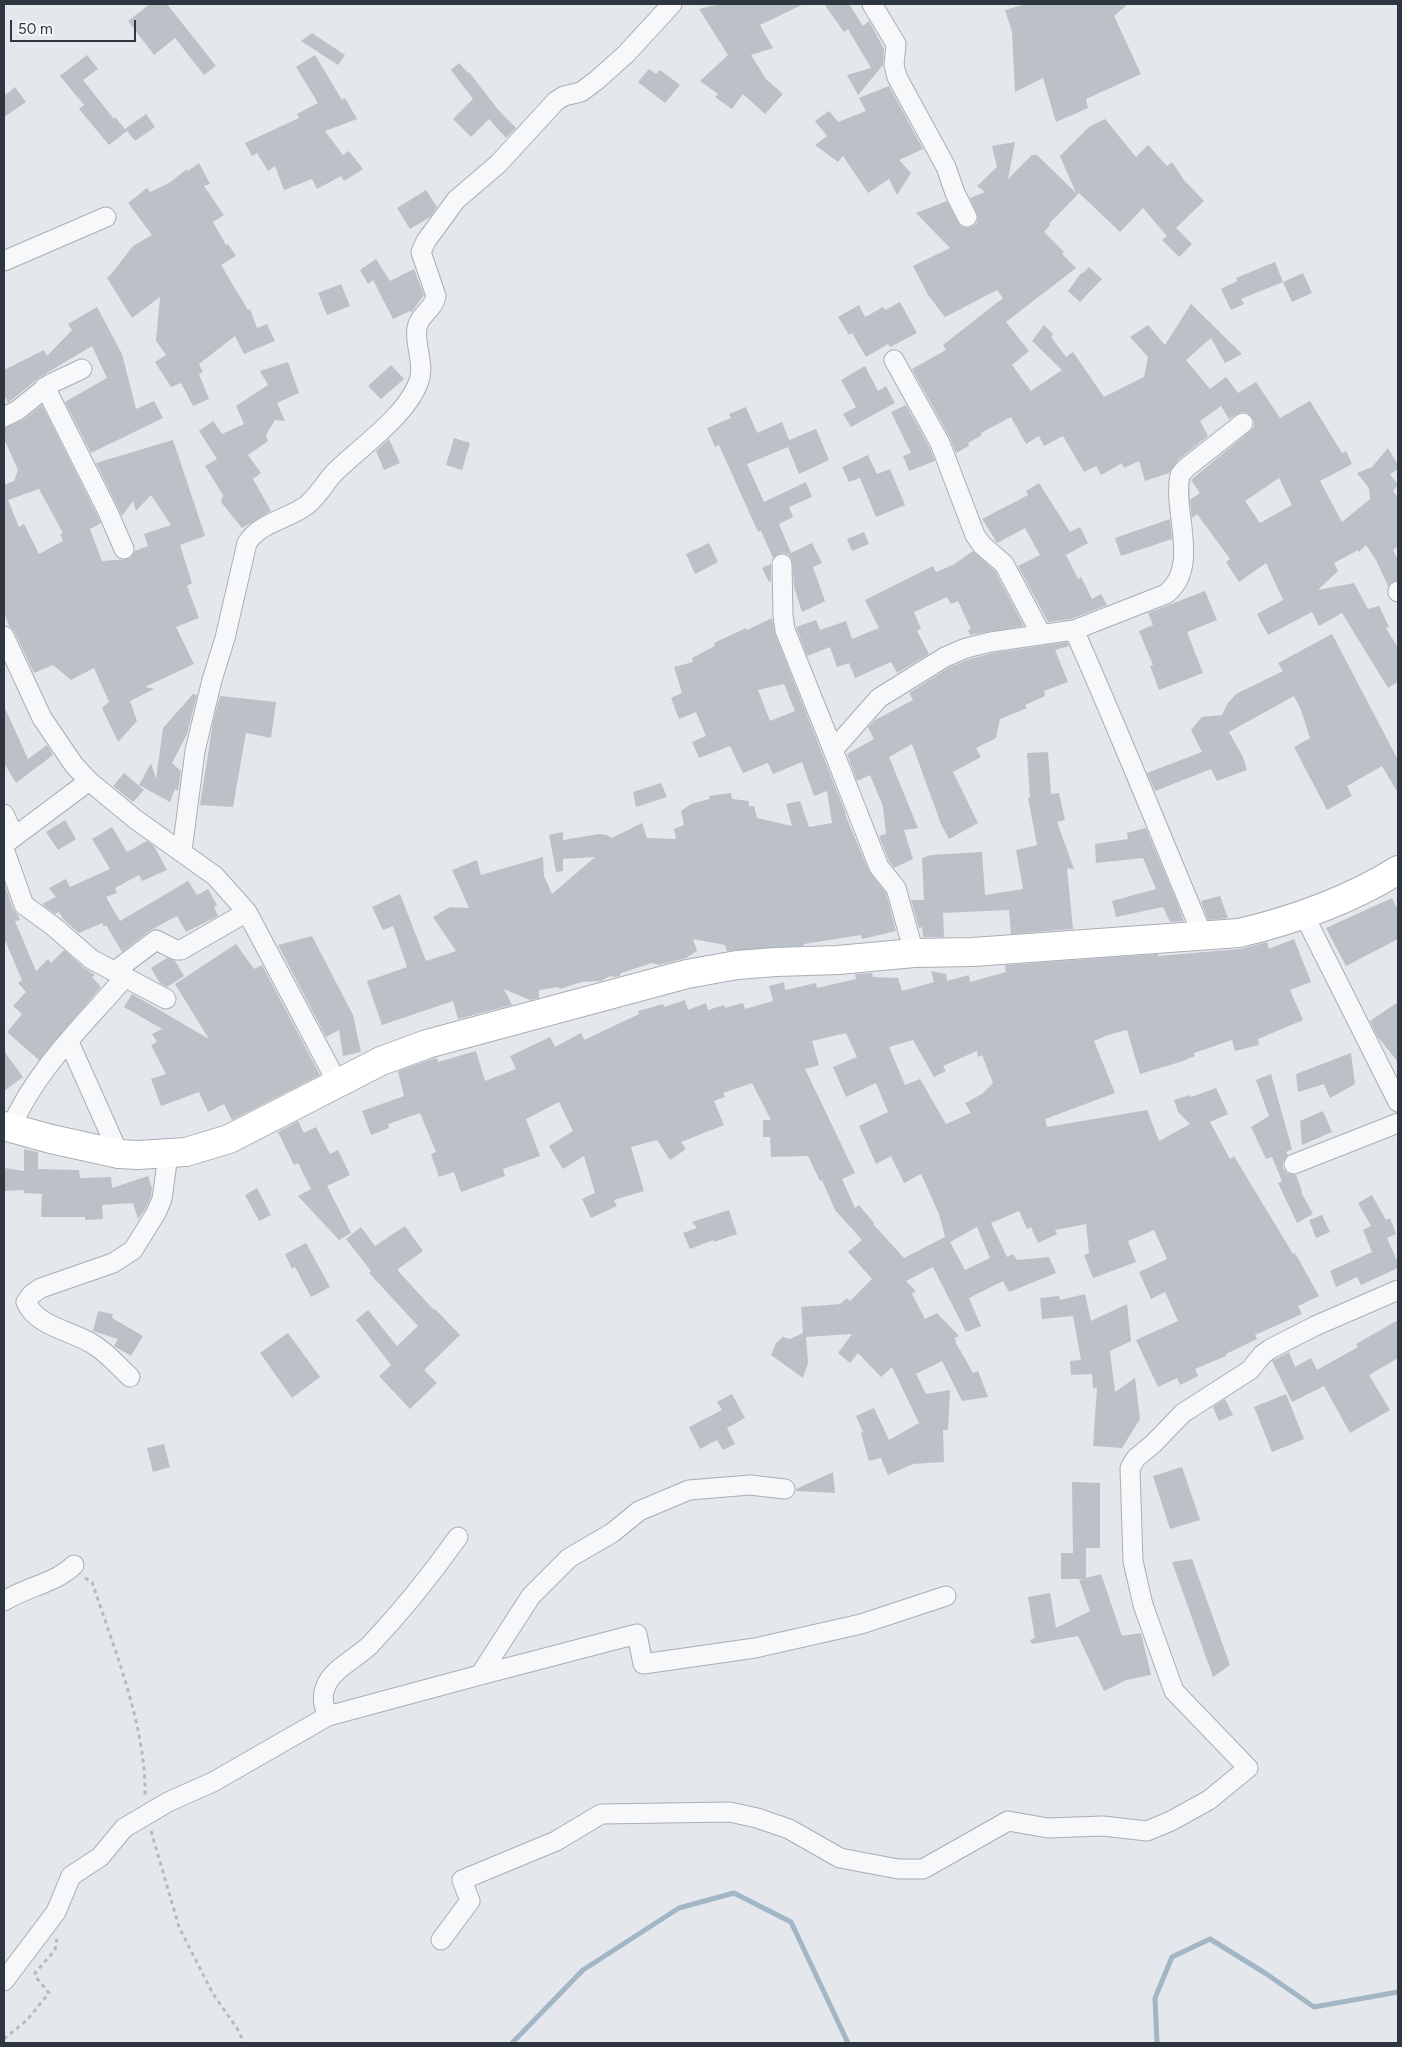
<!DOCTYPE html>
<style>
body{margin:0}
#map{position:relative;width:1402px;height:2047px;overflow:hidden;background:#e4e7eb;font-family:Figtree,sans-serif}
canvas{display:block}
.frame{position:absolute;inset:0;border:5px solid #2d3641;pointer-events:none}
.scale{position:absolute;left:10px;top:20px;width:126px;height:22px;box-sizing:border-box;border:2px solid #2d3641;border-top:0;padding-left:6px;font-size:15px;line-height:18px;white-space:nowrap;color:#2d3641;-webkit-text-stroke:4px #f4f6f8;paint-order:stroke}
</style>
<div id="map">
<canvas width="1402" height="2047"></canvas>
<div class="frame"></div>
<div class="scale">50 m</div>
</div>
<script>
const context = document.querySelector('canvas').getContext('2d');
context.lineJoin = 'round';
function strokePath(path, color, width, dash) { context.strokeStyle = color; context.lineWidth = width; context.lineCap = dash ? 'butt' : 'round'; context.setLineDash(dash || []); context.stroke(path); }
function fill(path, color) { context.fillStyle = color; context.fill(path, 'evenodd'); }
strokePath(new Path2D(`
 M512,2043l71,-73 96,-62 55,-15 57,29 57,121
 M1157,2043l-2,-45 17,-41 38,-18 55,34 49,34 84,-15`), '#a3b6c6', 5);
fill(new Path2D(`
 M150,4h17l49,62 -12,9 -29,-37 -21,17 -26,-34z
 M720,4h84l-44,21 13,23 -22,7 15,24 17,15 -18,20 -22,-20 -11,15 -17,-12 3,-3 -18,-13 28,-26 -29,-46z
 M824,4h25l14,22 6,-5 15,28 -1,16 -25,30 -11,-20 24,-7 -23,-39 -4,3z
 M1025,4h103l-14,12 27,58 -55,25 2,9 -32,14 -13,-44 -28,14 -3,-60 -7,-22z
 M312,33l33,22 -7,10 -37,-24z
 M87,55l11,14 -15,11 31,39 1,-2 10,12 21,-15 9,13 -20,14 -8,-10 -18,14 -30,-36 5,-4 -24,-29z
 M315,55l27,45 3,-2 12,21 -32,12 18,24 6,-4 14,18 -19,12 -3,-5 -24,13 -5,-10 -28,11 -9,-24 -7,5 -11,-18 -5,3 -7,-13 54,-25 -2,-4 21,-11 -22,-36z
 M459,63l9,10 1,-1 31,40 16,16 -10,10 -17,-19 -18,18 -18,-18 20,-20 -22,-29z
 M649,69l7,5 4,-4 20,15 -15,18 -27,-21z
 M889,86l34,63 -24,11 12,13 -14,22 -8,-16 -21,14 -25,-37 -5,6 -23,-17 12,-9 -12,-15 14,-10 9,11 28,-11 -7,-13z
 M15,87l11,15 -22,15v-21z
 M1105,119l31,38 12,-12 19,21 5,-4 12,18 20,21 -28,27 16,16 -13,13 -17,-17 5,-4 -24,-28 -23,24 -41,-39 -30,31 1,1 -6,7 20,20 -2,2 14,14 -70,54 23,29 -17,14 19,26 31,-21 -30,-29 12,-16 9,9 -2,3 15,20 7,-5 31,45 40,-20 4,-20 -18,-20 18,-12 17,20 26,-41 51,50 -17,9 -14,-25 -25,22 24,29 16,-12 12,16 18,-11 24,36 30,-17 32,52 4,-2 6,13 -32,17 22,41 28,-23 -1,-11 -12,-15 15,-6 16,-19 10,17v4l-8,5 8,11 -5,6 5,6v49l-5,4 5,10v20l-6,2 -4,4 -12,-26 -10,-15 -7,7 -1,-2 -24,13 4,8 -20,19 36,-7 14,26 11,-3 10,21 -3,1 12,20v34l-10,6 -46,-75 -23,13 -7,-14 -44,23 -11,-21 26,-14 -17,-37 -27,19 -13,-20 4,-3 -33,-45 -5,4 -2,-18 10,-7 -9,-13 59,-49 4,-4v-6l-6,-8 -7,-1 -12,7 -8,-13 -21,15 8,15 -29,23 -10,14 -24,8 -6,-20 -15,7 -2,-5 -21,12 -5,-9 -12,6 -21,-36 -19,10 -5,-10 -13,8 -15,-27 -30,16 1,2 -14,8 1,3 -13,7 -6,-15 -38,-69 34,-19 -3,-5 60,-47 -6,-8 -52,27 -17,-22 -15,-29 37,-18 -34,-35 31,-12 13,25 7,2 5,-1 5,-4 1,-6 -8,-19 15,-6 -8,-6 20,-19 -5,-21 23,-4 -7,37 24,-24h5l39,38 -16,-37 29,-29zM1279,478l13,27 -32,18 -15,-22z
 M199,163l11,21 -6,2 20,29 -11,7 13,23 2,-1 8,12 -15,9 27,45 2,-1 7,19 10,-4 8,17 -31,13 -9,-18 -36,28 4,8 -4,2 10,25 -16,7 -12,-23 -10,4 -16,-25 11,-7 -10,-14 4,-44 -28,21 -25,-40 5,-5 21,-27 19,-11 -24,-32 19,-15 3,4 19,-9 18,-14 1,2z
 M426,190l11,17 -7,10 -20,12 -13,-21z
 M376,259l14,22 24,-12 10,26 -13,18 -1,-2 -17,8 -20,-39 -5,4 -8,-14z
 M1275,262l8,20 -42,17 3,5 -13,6 -10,-21 16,-8 -1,-3z
 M1089,267l13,12 -22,23 -12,-11 13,-18 1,1z
 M1303,273l9,20 -20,9 -9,-20z
 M341,284l9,22 -23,9 -9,-22z
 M900,302l17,31 -27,14 -2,-3 -22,13 -14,-24 -3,2 -11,-18 21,-12 6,12 18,-10 2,3z
 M97,307l25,47 14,55 18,-8 9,17 -72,35 -26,-51 42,-24 -15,-32 -52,31 -32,26 -4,-9v-24l40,-20 3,6 25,-26 -4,-6z
 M288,362l11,31 -22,10 8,18 -10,-1 -9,15 2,6 -20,14 13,18 -8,6 18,32 -29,17 -21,-26 2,-7 -18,-29 12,-7 -18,-28 14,-10 9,13 22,-10 -8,-18 32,-21 -8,-14z
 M391,365l13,14 -23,20 -13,-13z
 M865,366l13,25 8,-5 9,17 -44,24 -8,-13 13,-7 -15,-27z
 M42,405l59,118 -11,6 12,32 27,-2 6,-8 13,-5 -4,-12 27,-9 -20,-30 -15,16 -3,-10 -11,15 -26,-53 77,-23 32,96 -25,9 12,38 -5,3 12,32 -23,9 18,37 -49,23 9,2 -24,12 7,20 -19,21 -16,-34 7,-6 -15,-34 -23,12 -18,-15 -19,8 -20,-42 -5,-5 -5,-14v-127l10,-4 4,-11 -14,-31v-11l19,-8zM39,489l24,44 -3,1 3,7 -24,13 -15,-30 -5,3 -11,-27z
 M906,405l24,43 5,13 -26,10 -6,-15 8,-3 -20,-41z
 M746,407l11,26 25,-11 7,18 27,-11 13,31 -30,14 -11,-27 -41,17 17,38 42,-20 6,15 -23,10 4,10 -14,7 12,29 21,-10 10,20 -9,4 12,34 -23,11 -8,-25 -2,-28 -4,-5 -6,-1 -9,5 -12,-27 -3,1 -39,-87 -4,2 -8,-19 24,-10 -2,-4z
 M454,438l16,5 -8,27 -16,-5z
 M389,439l11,24 -16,7 -8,-19z
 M868,455l9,19 13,-5 15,36 -29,12 -16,-39 -11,4 -7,-15z
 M1039,483l31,49 10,-5 8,16 -22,12 12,24 3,-2 11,22 9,-5 6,11 -36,14 -23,3 -30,-56 22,-11 -15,-27 -28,15 -15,-24 46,-24 -2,-4z
 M1170,519l2,20 -51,17 -6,-18z
 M864,532l5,12 -17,7 -5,-12z
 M709,543l9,19 -23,12 -9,-20z
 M973,551l22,20 29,55 -54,9 -2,-5 3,-1 -13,-28 -7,3 -4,-7 -33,15 7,17 -4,2 12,23 -32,19 -6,-11 -36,16 -6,-15 -12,4 -7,-20 -23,9 -11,-29 20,-7 4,10 26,-9 6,18 27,-11 -14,-28 68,-34 3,6 17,-7z
 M771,564v17l-2,1 -7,-14z
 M1205,591l12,29 -30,12 16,41 -44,17 -9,-24 3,-1 -14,-34 14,-6 -5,-12z
 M772,618l3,16 71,180h-1l24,57 17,22 10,38 -34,8 -1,-4 -57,9 -1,2 -76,5 -2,-6 -32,-6 4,12 -11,7 -27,7 -7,-2 -31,10 -1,3 -5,1 -5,-1 -9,5 -20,1 -21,7 -2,-2 -19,3v8l-9,2 -26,-11 8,16 -54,14 -5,-18 -71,24 -15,-44 40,-14 -14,-41 -10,4 -11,-23 28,-13 26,67 30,-10 -23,-34 17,-10 19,1 -17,-38 25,-10 4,15 62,-18 1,19 8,18 43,-37 -32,2v12l-7,1 -7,-37 14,-3v8l36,-6 8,1 5,3 30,-15 5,15 29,1 -2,-10 10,-4 -3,-14 10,-7 19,-5 -1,-3 22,-3 1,6 17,2v5h5l3,12 35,8 -6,-22 14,-3 9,26 23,-4 -5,-32 -13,5 -12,-34 -29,12 -5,-11 -25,10 -13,-27 -31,12 -7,-16 14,-6 -10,-24 -17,7 -8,-21 11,-5 -8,-26 19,-5 -1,-4 23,-12 -1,-3 32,-15 1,2zM784,684l11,27 -25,10 -12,-31z
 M1332,634l66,126v33l-16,-27 -35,20 5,10 -25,14 -33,-63 16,-9 -9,-28 -7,-14 -65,36 14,25 4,13 -30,11 -6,-12 -56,22 -8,-18 55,-21 -11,-22 11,-13 20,-2 5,-11 9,-10 47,-23 -5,-8z
 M1067,642l2,4 -14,4 13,32 -24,9 1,5 -20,9 2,3 -27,11 -4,19 -20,10 5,9 -28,15 25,51 -29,16 -8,-15 -29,-80 -23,13 29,71 -14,2 9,29 -19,9 -5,-7 -10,-25 7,-2 -3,-28 -13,-31 -13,6 -10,-27 27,-15 -6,-12 7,-7 38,-20 -4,-7 41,-26 20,-8 23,-6z
 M193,694l4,1 -10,39 -15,29 9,8 -3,20 -3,-2 -5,13 -31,-17 12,-22 5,16 7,-51z
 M220,696l56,6 -5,36 -25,-5 -13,74 -33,-2 13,-83z
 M4,706l24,53 19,-14 6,10 -37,28 -12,-20z
 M1048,752l3,42 8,-1 6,27 -8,2 17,47 -7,-1 6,61 -62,5 -2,-24 -66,3 1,24h-21l-1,-10 -3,1 -8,-28h13l-2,-42 9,-3 51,-3 3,43 38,-6 -7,-39 21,-5 -9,-47h2l-3,-45z
 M124,773l20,17 -11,12 -20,-16z
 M661,783l6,14 -31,10 -3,-15z
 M65,820l11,19 -18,11 -12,-18z
 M112,827l15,25 20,-11 7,5 13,24 -25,11 -3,-6 -24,13 2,5 -11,4 14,24 68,-40 9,14 11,-6 9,16 -3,2 4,9 -32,16 -9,-16 -28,15 -27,21 -16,-27 -2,2 -2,-4 -23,10 -16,-14 -4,-7 -4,2 -13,-10 14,-7 -7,-9 17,-9 4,8 40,-18 -18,-30z
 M1146,828l31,74 7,19 -14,1 -7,-15 -47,10 -4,-16 44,-12 -13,-31 -47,5 -1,-19 33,-5 -1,-6z
 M4,882l9,27 5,6 2,5 -5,1 21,50 12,-12 3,4 13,-13 20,18 8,5 3,2 -3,2 9,10 -62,73 -32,-28 15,-18 -9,-8 13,-14 -8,-9 4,-3 -18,-42z
 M1220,896l8,22 -20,2 -7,-19z
 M1392,898l6,12v29l-52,27 -20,-38z
 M312,936l41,79 8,37 -18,4 -4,-26 -13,7 -48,-92z
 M1294,939l17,43 -21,8 13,30 -45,19 1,6 -24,6 -3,-11 -38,13 1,3 -15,6 -40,12 -13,-44 -19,5 -14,6 21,52 -70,26 2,8 100,-17 12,31 31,-17 -12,-12 -4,-12 16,-5 1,2 25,-9 12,26 -18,8 20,37 4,-3 59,98 2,-1 24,43 -21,10 4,8 -47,21 2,4 -31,15v2l-31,13 3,7 -18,9 -3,-7 -19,9 -22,-47 42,-19 -13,-29 -14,7 -12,-27 28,-13 -13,-29 -26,11 8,21 -43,16 -9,-23 5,-2 -3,-29 -31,6 2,4 -19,9 -7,-16 -4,2 -8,-18 -28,12 16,34 6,-3 4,6 32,-3 7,16 -47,19 -6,-11 -34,17 12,28 -15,6 -33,-65 -27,14 10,10 -4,3 13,25 12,-6 22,23 -4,2 1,5 17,30 5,-2 10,26 -26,4 -20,-40 -26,13 10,20 24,-4 -2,40h-5l1,32 -31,2 -25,11 -7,-17 -12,3 -8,-28 2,-1 -7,-16 18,-8 15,32 30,-17 -27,-56 -11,10 -23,-24 -8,10 -12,-10 14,-19 -46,3 2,26 -5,15 -32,-23 5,-12 7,-6 7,2 13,-6 -2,-26 39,-3 7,-6 3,3 22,-22 -24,-27 14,-12 -27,-30 -13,-30 -2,1 -12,-25 -37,1 -1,-20h-7v-17h8l-19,-37 -29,10 2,4 -11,4 10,24 -43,17 5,7 -16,11 -13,-20 -26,7 13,44 -30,9 3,6 -26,12 -9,-19 13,-6 -11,-37 -21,13 -14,-23 24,-15 -14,-29 -33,17 14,37 -37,13 2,7 -44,16 -7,-20 -15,5 -8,-23 5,-2 -16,-39 -32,11 1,4 -18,7 -9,-24 42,-15 -6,-25 34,-12 5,-1 1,4 38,-11 9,30 31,-12 -6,-13 40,-19 5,10 26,-14 3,7 55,-26 -1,-3 25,-7 1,3 21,-7 3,10 18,-7 2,7 16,-5 1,3 18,-5 2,6 28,-8 -4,-15 15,-4 1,8 31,-7 1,5 39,-9 -1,-5 17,-1 1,4 25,1 4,13 32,-9 -3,-11 15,3 1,7 22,-6 1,7 36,-10 -1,-7 153,-11v2l82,-7 27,-7 2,7zM846,1033l11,24 -24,10 13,30 30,-14 12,29 -29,14 17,38 15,-8 13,27 17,-9 18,40 6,23 -41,21 -31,-34 1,-1 -15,-18 -4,3 -13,-29 13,-6 -50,-104 14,-4 -7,-24zM913,1040l21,37 12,-6 -3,-5 34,-15 1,6 4,-2 11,28 -11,11 -17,9 6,10 -25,11 -26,-45 -15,6 -16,-38zM977,1227l13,31 -25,12 -15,-28z
 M236,944l18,25 8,-4 58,110 -88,45 -8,-16 -16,8 -9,-20 -38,14 -10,-27 15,-5 -15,-29 6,-3 -5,-8 10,-5 -38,-22 8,-13 77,45 -34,-55z
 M167,958l8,3 9,15 -17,11 -7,-4 -9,-15z
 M1398,1002v60l-21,-26 -7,-15z
 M4,1051l19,26 -19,14z
 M1351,1053l4,31 -25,14 -6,-14 -26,8 -2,-18z
 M1271,1074l21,75 -6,3 2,3 -5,7v6l4,5 9,2 6,16 -1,1 12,22 -16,9 -19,-40 4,-2 -10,-24 -6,2 -15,-32 18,-11 -13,-36z
 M1323,1111l9,21 -30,13 -2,-24z
 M298,1121l6,12 12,-6 14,27 8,-4 12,25 -23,11 24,47 -12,7 -41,-44 13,-7 -13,-26 -4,2 -16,-33z
 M24,1149l14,3v17l41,1 1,8 31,-1 1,11 36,-12 4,12 -1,8 -5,12 -8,11 -5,-16 -31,2 1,14 -18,1v-3h-44l1,-23 -18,-1v-3l-20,1v-23l20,3z
 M257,1188l14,27 -12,6 -14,-26z
 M1372,1195l14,25 4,-2 6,16 -9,4 11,25v5l-37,17 -4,-8 -21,10 -6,-16 42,-19 -9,-22 8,-4 -13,-23z
 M729,1210l8,24 -23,8 -1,-2 -23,9 -7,-16 14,-5 -5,-6z
 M1322,1215l8,17 -14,6 -7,-18z
 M405,1226l18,25 -25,18 1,3 35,38 1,-1 25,26 -36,35 13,13 -27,26 -31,-33 12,-11 -35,-45 12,-10 29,36 21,-20 -49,-53 2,-2 -25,-32 15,-12 14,19z
 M306,1243l24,44 -19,10 -16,-30 -3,2 -7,-15z
 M1085,1294l6,27 36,-17 4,37 -21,10 5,41 20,-14 5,41 -18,29 -29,-2 4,-58h-4l-1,-14 -21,1 -1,-14 11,-1 -8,-44 -31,3 -2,-21 19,-2 1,4z
 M98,1311l15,3 -1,4 31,18 -12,20 -17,-10 4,-7 -25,-8z
 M1398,1320v38l-29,17 21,35 -40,23 -26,-47 -32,16 -20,-41 17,-9 6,15 16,-9 6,12 41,-23 -2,-3z
 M288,1333l32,44 -28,21 -32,-45z
 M732,1394l13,24 -18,10 8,16 -12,6 -6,-10 -17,9 -11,-22 33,-17 -5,-8z
 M1286,1394l18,45 -32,13 -18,-45z
 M1225,1399l8,16 -14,6 -6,-14z
 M164,1444l6,23 -17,5 -6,-24z
 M1182,1467l18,53 -30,9 -17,-53z
 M833,1472l2,21 -39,-2v-2z
 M1072,1482l28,1v65h-14v30l15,-4 21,62 19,-3 10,42 -25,5 -22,11 -26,-55 -46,8 -2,-4 5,-2 -7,-41 22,-4 6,35 34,-17 -11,-31 5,-1h-23v-26h12z
 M1192,1559l38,106 -17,12 -41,-115z`), '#bcc1c7');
const minor = new Path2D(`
 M872,4l24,40 -2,21 3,12 49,90 9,26 12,24
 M4,261l102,-44
 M894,360l46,83 35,92 7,10 22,19 37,70
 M45,387l63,125 16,37
 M4,417l14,-7 32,-26 32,-15
 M782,564l1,51 2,15 48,120
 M1398,591v1
 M1074,630l92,-36c35,-27 6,-84 14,-119l6,-7 57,-45
 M4,636l38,82 32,47 15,16 46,38 80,57 32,36 90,170
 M89,781l-83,62 -2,6 20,56 29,21 38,33 75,40
 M4,814l10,22
 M182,851l13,-100 17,-71 13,-42 22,-95c13,-21 42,-24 60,-38 11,-9 18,-22 27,-32 26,-26 73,-57 85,-92 6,-17 -5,-37 -2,-53 2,-13 17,-19 19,-32l-15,-44 5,-11 30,-41 42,-36 58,-63 8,-5 17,-4 16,-12 29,-26 46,-50
 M1304,915l94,187
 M914,953l-18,-65 -17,-21 -46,-117 46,-52 66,-41 21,-9 25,-6 83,-12c45,101 86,204 129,306
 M115,971l41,-31 20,10h5l66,-38
 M69,1042l50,112
 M11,1128c24,-58 74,-104 114,-151
 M1294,1164l104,-41
 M130,1377c-13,-12 -23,-25 -39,-34 -20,-12 -55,-17 -65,-41l6,-8 9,-6 72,-25 20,-13 23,-37 6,-14 6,-44
 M4,1601c22,-14 52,-18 70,-36
 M480,1675l157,-41 6,30 112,-16 106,-24 85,-28
 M328,1716l152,-41 51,-79 38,-38 43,-25 27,-22 50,-21 61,-5 35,4
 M441,1940l29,-39 -8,-21 94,-39 45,-27 129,-2 27,6 32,11 51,29 58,11h25l85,-48 40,7 55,-2 44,5 24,-10 38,-21 39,-32 -74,-77 -31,-86 -10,-44 -3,-93 6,-10 17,-14 30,-31 67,-43 12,-15 8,-6 45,-23 83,-36
 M4,1981l52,-69 15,-36 29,-19 24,-29 44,-26 45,-20 115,-66c-6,-13 -7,-23 1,-36 8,-13 30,-24 41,-35 32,-34 61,-70 88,-108`);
const secondary = new Path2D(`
 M4,1126l47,13 68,15 19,1 48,-3 43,-13 152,-78 46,-17 260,-70 50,-9 39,-3 62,-2 76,-7 59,-1 266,-19c55,-13 111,-33 159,-63`);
strokePath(minor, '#a9aeb5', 21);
strokePath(secondary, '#a9aeb5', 30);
strokePath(new Path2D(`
 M85,1578l7,4c22,67 54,143 53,213
 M151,1831l28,96 34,67 24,34 7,15
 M4,2039l23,-19 22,-27 -14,-17v-3l20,-23 2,-11`), '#b6babe', 3, [4, 4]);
strokePath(minor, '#f7f8f9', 19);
strokePath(secondary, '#fff', 28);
</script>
